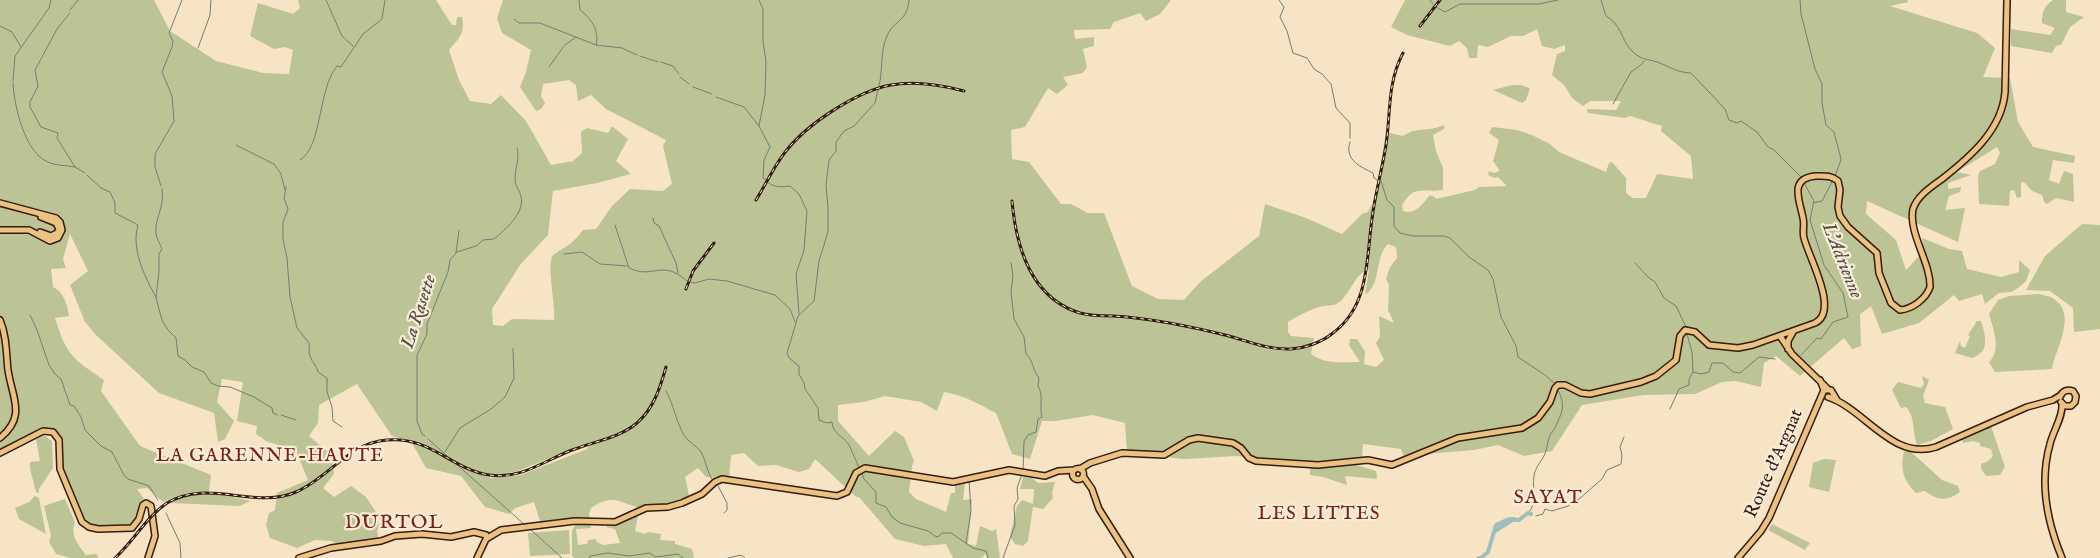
<!DOCTYPE html>
<style>
body{margin:0}
canvas{display:block;background:#f6e4c5}
</style>
<canvas width="2100" height="558"></canvas>
<script>
const context = document.querySelector('canvas').getContext('2d');
context.lineJoin = 'round';
function fill(path, color) { context.fillStyle = color; context.fill(path, 'evenodd'); }
function strokePath(path, color, width, dash) { context.strokeStyle = color; context.lineWidth = width; context.lineCap = dash ? 'butt' : 'round'; context.setLineDash(dash || []); context.stroke(path); }
function label(font, color, halo, rows, align = 'center') {
  context.font = font + ' "IM FELL English",serif'; context.lineWidth = 4.5; context.setLineDash([]); context.textBaseline = 'middle'; context.strokeStyle = halo; context.fillStyle = color; for (const [text, x, y, turn = 0] of rows) {
    context.save(); context.translate(x, y); context.rotate((+turn || 0) * Math.PI / 180); context.textAlign = isNaN(turn) ? turn : align; if (halo) context.strokeText(text, 0, 0); context.fillText(text, 0, 0); context.restore();
  }
}
fill(new Path2D(`
 M0,0h154l16,31 46,30 47,12 26,1 4,-24 -8,-3 -11,2 -24,-13 8,-33 35,11 7,-6 -2,-8h138l16,25h4l1,-8h5c3,17 -2,20 -13,33l10,30 11,21 21,3 10,-9 25,26 25,44 22,-4 9,-8 -1,-21 6,-4 21,5 4,-7 16,13 -12,22 15,13 -34,9 -44,8 -5,44 -28,30 -28,44 1,16 10,1 9,-7 42,1c2,-13 -8,-57 -1,-65 5,-4 12,-7 17,-11 5,-4 9,-9 13,-14l13,-1 16,-23 18,-17 33,2 9,-7 -9,-38 3,-6 -60,-31 -15,-14 -13,6 -2,-16 -7,-5 -26,4 -2,12 4,7 -4,6 -5,2 -16,-24 6,-15 5,-22 -29,-17 -5,-15 6,-18h668l-11,14 -14,7 -6,-8 -26,9 -4,7 -36,1 1,9 19,-2v9l-11,3 4,18 -4,6 -20,4 5,8 -11,9 -9,-6 -23,39 -14,3 1,29 17,3 32,42h10l17,9h16l28,73 26,13 26,1 16,-18 59,-46 6,-32 41,14 36,16 20,-20 6,-2 7,-13 11,-67 17,4c15,-10 26,-4 41,-11v4l-11,6 3,16 7,17v22c-20,3 -30,-6 -41,16l1,5c13,4 19,-7 27,-16l5,2 1,2 39,-9 4,-3 28,-1 -9,-9 -4,1 -6,-3 1,-4 5,2 6,-2 -7,-10 6,-21 -10,-7 3,-6 25,3 15,5 18,9 9,8 47,20 3,-9 3,-1 14,16v15l7,5h13l11,-24 36,5 -2,-23 -30,-25 1,-5 -32,-10 -5,2 -37,-5 -1,-4 29,1 5,-9h-31l-7,5 -11,-8 -8,-13 -12,-10 5,-21 8,-3v-6l-11,4 -12,-3 -5,-17 -14,7h-12l-23,11 -10,-2 -1,13h-8l-2,-10 -8,-7 -9,5 -43,-11 -16,-8 14,-27h502l1,2 -18,4 87,27 18,15 -12,29 27,1 8,44 15,25 42,9 -1,7 -21,-3 -4,20 10,4 5,-13 9,3 1,28 -18,-4 -9,6 -3,-2 -2,-7 -10,-4 -7,-8 -4,-1v15l-4,1 -3,-8 -4,1 -1,15 -30,-2 -1,-28 2,-5 15,-7 5,-11 -3,-6 -40,25 14,3 -23,8v6l13,-2 -1,5 -11,4 -4,14 20,-2 -7,34 -91,-41 -1,13 30,26 10,30 18,-19 -2,-13 27,11 13,2 5,18 34,8 18,-5v-12l11,10 -4,11 -8,7 -7,4 -12,1 -14,11 -3,-10 -23,7 -5,-6 -35,28 -37,11 -11,-28 -11,8 1,32 -9,3 -8,-11 -44,38 -24,-20 -12,7 -3,24 -25,-6 -14,1 -27,12 -52,1 -61,10 -30,46 -28,5 -26,-11 -24,5 -61,5 -8,4 -4,-10 -38,-5 -1,15h-9l1,5 22,7 1,8 -32,-3 2,9 -24,-8 -13,-2v-11l-74,-8 -52,3 -57,-6 -2,-30 -32,-8 -37,6h-14l-12,38 -18,-5 -16,-41c-17,-9 -33,-18 -52,-21l-7,19 -16,-9 -36,-6 -21,6 -26,3v16l31,35 26,-25 9,6 10,24 -2,5 -3,26 7,7 30,13 5,-19h4v-8l10,-2 -2,17 9,-1 -4,45 8,2 4,-20 12,5 4,-2 4,29h-12l-3,-4 -3,4h-29l-7,-14 -22,2 -29,-7 -36,-42h-3l-41,-38 -6,10 -10,3 -23,-7 -18,1 -14,-13 -13,2 -2,24 -23,-2 -8,-9 -13,9 5,23c-14,5 -28,8 -43,8 -24,0 -30,-18 -56,0l-2,6 1,5 -49,5 -7,-22 -19,6 -6,6 -24,-7 -24,-31 -35,-8 -14,-25 -20,-7 -35,-52 -38,21 -1,18 -9,13 23,19 2,19 -11,14 11,9 17,-11 15,11 10,15v3l4,14 -3,1 2,10 -38,5 -10,-4 -16,-1 -18,8 -27,-10 -4,-13 3,-12 6,-3 2,-17 31,-13 -12,-29 -30,-10 -10,-7 1,-8 -20,-5 6,-39 -21,-3 -5,23 17,19 -9,18 -7,3 -4,-29 -55,-20 -62,-57 -12,-14 -15,-37 18,-14 -18,-37 -7,25 3,9 -15,1 2,18c11,5 14,17 16,29l-14,2c12,38 17,40 49,62l-3,11 39,55 71,29 -2,17 41,9 -10,5 -69,-3 -3,-3 -5,2 -16,-14 -10,1 7,10c-6,8 -5,17 -12,25l-32,2 -7,-1 -7,-4 -5,-7 -18,-47 -1,-22 -1,-8 -5,-6 -13,-2 -43,23zM1388,244l8,3 1,11 -7,9 -4,12 3,6 -1,25 6,13 -15,-7 1,21 -4,6 8,17 -8,7 -12,-3 1,-12 -8,-13h-7l-1,6 11,17c-17,0 -35,3 -49,-8l3,-16 -23,-2 -3,-4v-10c11,-7 23,-13 35,-16 5,-1 11,0 15,-3 13,-9 16,-29 31,-34l-4,26c17,-12 9,-37 23,-51zM590,444l-3,5 -66,26 -31,3 -5,-2 30,-4 55,-22z
 M2053,0h13v12l18,5 -14,10 -9,18 -5,1 -4,7 -41,-7v-17l39,6 5,-7 -13,-5c0,-11 2,-17 11,-23z
 M1512,85h8l10,3 -4,12 -4,3 -29,-13z
 M2082,224l18,1v104l-26,3 -1,-24 -23,-17 -24,-1 19,-34z
 M2039,294c4,1 11,2 15,5 24,16 1,50 -2,70l-57,3 -6,-10c13,-12 4,-34 0,-48l9,-14 11,-4z
 M1977,321h4c5,16 9,31 -9,37l-17,-5 5,-12 1,5 4,2 5,-12 -2,-1z
 M1922,376l7,4 -6,16 2,7 20,4 8,22 -22,12 -14,4c-5,-13 -1,-27 -11,-38l-5,1 -9,-18 6,-8 23,6 3,-4z
 M1991,426l14,41 -5,8 -14,1 -5,-8v-4l7,-3 5,-5 -2,-7 -11,-3v-3l-7,-2 -10,2 -2,-6z
 M43,435l9,6 1,27 -14,21v4l-3,-1 -6,-23v-7l10,-1 -4,-22z
 M1904,451h6l32,29 16,6 2,6c-13,10 -23,8 -35,-1l-9,2c-13,-12 -16,-25 -12,-42z
 M1824,459l12,1 -7,32 -20,-5 4,-24z
 M1023,477l9,1 6,5 17,-1 -3,10 1,6 -10,11 -10,-2 -5,34 -5,5 -8,-2 -5,-8 7,-30 5,-6 11,4 1,-15h-14z
 M35,496l4,2 7,36 -27,-15 -4,-11 14,-6z
 M65,499l10,23c-5,14 3,22 11,33l11,-1 1,4h-27l-15,-4 -7,-12 2,-7 -7,-29z
 M638,515l-3,16 10,3 3,-2 13,2 -1,6 15,1v3l17,5 2,9h-120l-2,-2v-25l4,-8 14,1 1,4 -15,1 2,16 9,-1 1,-4 8,-1 1,3 6,3 17,-2 -5,-14 -9,-2 2,-2z
 M1772,524l38,19 -5,7 -37,-20z
 M569,530l1,24 -40,2 -2,-23z`), '#bcc495');
strokePath(new Path2D(`
 M326,0l16,36 11,10
 M579,0l1,10c11,8 20,21 16,35
 M759,0l4,9v32l3,21 -1,33 -6,31
 M1279,0l5,7 -4,10 7,14 6,22 14,5 7,11 8,5 9,10 5,24 14,15v15
 M1430,0l3,4
 M1601,0l5,16c15,8 15,23 25,34 11,12 19,8 31,14 12,5 15,8 29,9l34,36 4,11 8,3 4,-2 16,11 11,15 6,3 28,28
 M1800,0l1,14 14,55 7,15v19l4,22 8,7 6,23 1,5 -6,16
 M1434,6l11,6 15,-8h79l19,-4
 M70,10l8,-10
 M70,13l-13,16 -22,41 3,16 -8,16v5l11,20 17,6 -1,5 18,29 10,6
 M514,19l5,4h21l56,22 26,3 15,7
 M0,26l12,6 9,15
 M565,45l11,-8
 M198,48l12,-33 1,-15
 M640,56l18,6
 M661,62l12,4 6,8
 M549,67l15,-21
 M680,77l9,7
 M13,81l2,-25 34,-48 2,-8
 M13,83c1,23 12,70 35,79 8,4 18,3 27,5
 M879,86c4,-16 1,-35 8,-50 7,-17 20,-13 22,-36
 M693,87l19,7
 M716,97l28,10 15,19 11,21 -6,13 -1,18 3,2
 M1613,104l18,-32 11,-8 2,-3
 M1350,142c-6,18 11,25 23,31l1,5 3,2
 M236,145l38,19 7,10 4,16
 M300,160c23,-14 17,-69 37,-94l4,1 22,-33 19,-15 3,-19
 M87,175l14,13 9,4 5,11v10l23,12c-7,23 6,51 18,72
 M1381,181l6,19 7,7v19l6,7 13,3h31l6,2 19,19 19,13 5,9 8,38 15,29 2,11 27,18 10,9
 M768,182c6,6 14,5 22,4l9,8 8,17 -3,39 -8,24 3,40
 M161,186l-6,-19v-13l19,-33 -2,-25 -10,-24 10,-25 1,-6 -4,-8 13,-33
 M286,187l-2,11 4,11 -5,13v17l4,19 3,39 7,31 12,15c1,5 -1,9 1,13 2,7 7,9 8,16l9,6v14l5,15 1,14 9,6
 M162,189c3,20 -8,29 -6,45 1,5 4,10 6,15l-3,5v17l-3,27 6,22 5,9 9,9 2,18 7,4 7,7 12,5 7,11 7,3 12,1 24,10 18,11 1,5 4,2
 M1813,203l9,-2 11,-21
 M653,218l1,5 5,3 17,37 2,10
 M615,225l14,43c25,12 32,-10 58,13
 M457,252l19,-6 7,-6 11,-1c11,-9 31,-26 27,-42 -1,-7 -6,-10 -6,-18 0,-11 5,-20 2,-31
 M564,254l18,-2 18,12 27,2
 M1011,263l2,13 -2,16 3,27 10,18 2,17c7,6 7,17 13,24l-1,8c6,10 1,21 4,31l-4,2 -2,13 -8,3 -4,6 -1,29
 M1635,263l14,15 6,4 9,16 12,8 10,21
 M690,282l5,1 14,-4 18,2 48,14 15,14 5,13
 M30,315l7,15 12,35 6,9 6,5 9,26 4,1 7,11 4,13 16,16 11,6 12,23 4,4 21,7 9,14
 M1687,334l5,18 1,20
 M1801,355l16,-17 4,1 12,-17 15,-5 -5,-24 -19,-28 -14,-45 4,-19 -10,-18
 M666,391c8,14 10,31 18,44 4,7 13,11 17,17 5,9 6,20 12,29
 M1670,409l9,-20 10,-4v-6l4,-7 8,2 8,-2 3,-9h11l10,9 7,1 19,-16 16,2
 M281,415l15,5
 M425,436l-3,-2 -5,-13v-66l10,-21v-10l21,-52 2,-12 6,-7 3,-23
 M428,439l97,86
 M445,452l15,-24 31,-19 14,-12 9,-19 -1,-30
 M859,468c-3,-8 -6,-14 -9,-21 -4,-10 -18,-13 -18,-25l-5,1 -8,-3 -1,-12 -13,-19 -1,-6 -5,-9v-8l-10,-8 -2,-5 11,-37 16,-15 5,-40 9,-29v-25l-2,-22 3,-25 7,-9v-9l8,-11 10,-5 21,-23 3,-13
 M861,471l3,8 12,13v11l10,4 6,10 8,6 28,8 7,5 3,1 4,-4h9l22,15 13,3 2,7
 M717,484l10,19v7l-3,3
 M166,513l14,30 1,15
 M1528,513c10,-9 4,-26 6,-37 1,-8 6,-13 10,-20 3,-6 3,-12 5,-18 1,-4 4,-7 6,-10 8,-18 11,-22 2,-40
 M1536,516l7,-2 2,-5 7,2 16,-5 11,-7 23,-20 5,-9 14,-6 1,-9 -2,-8 4,-10
 M530,529l32,29
 M966,543l5,-32 -2,-31
 M589,558l1,-2 18,-3 21,3 20,-3 7,4 22,-3 5,4
 M728,558l13,-3 4,3
 M1003,558l12,-33 -1,-19 4,-7 -1,-11 5,-14
 M1477,558l5,-2`), '#737d76', 1);
strokePath(new Path2D(`
 M1495,531l19,-12
 M1481,558l7,-6 8,-27 13,-6 10,1 9,-7 3,1`), '#9dbeba', 4);
const major = new Path2D(`
 M0,203l56,15 4,4 2,8 -4,8 -8,3 -21,-11h-29
 M40,232l11,4 6,-3 2,-4 -3,-6 -15,-6
 M0,320c7,17 6,33 8,50 4,28 19,46 -8,68
 M1780,336l12,18 35,34
 M1788,349v-8l5,-9
 M1825,390h6l6,10
 M1828,397c37,12 64,64 108,50l91,-40 26,-7 8,-5
 M2060,397c2,-6 7,-8 13,-6l3,5 -1,6 -4,4h-6l-4,-4
 M2062,404c1,13 -9,27 -12,40 -11,39 -3,78 12,114
 M0,453l43,-22 10,1 6,8 1,29 22,53 7,5 9,2 34,-1 7,-9 4,-14 3,-2 5,3 4,30 -7,22
 M1072.5 474a5.5 5.5 0 1 1 11 0a5.5 5.5 0 1 1-11 0Z
 M1080,469l10,-6 32,-10 42,2 25,-15 9,-2 35,5 8,5 8,10 7,3 62,4 50,-5 24,5 66,-27 64,-10 16,-10 12,-16 5,-14 3,-3h7l16,8 9,1 51,-12 15,-6 20,-16 4,-24 5,-6 10,2 14,13 29,3 15,-3 62,-22c25,-12 -7,-67 -11,-85 -2,-7 1,-13 -1,-20 -3,-17 -15,-40 13,-42 8,0 15,-1 22,5l2,9 -2,17 2,9 8,11 29,26 2,20 12,30 9,7c12,-1 26,-11 30,-23 1,-24 -22,-54 -17,-78 4,-13 18,-22 29,-30 28,-22 60,-49 63,-87l2,-92
 M1083,476l9,13 7,20 31,49
 M299,558l32,-10 50,-7 14,-5 27,-2 29,3 23,-5 12,3
 M477,558l9,-19 15,-9 74,-9 40,1 31,-14 22,-1 14,-4 20,-9 13,-12 7,-3 115,17 10,-4 9,-19 9,-5 88,14 56,-12 36,6 13,-5 16,-1
 M1738,558l23,-27 8,-13 55,-128 -4,-10`);
strokePath(major, '#331c11', 8);
strokePath(major, '#ebc282', 5);
const rail = new Path2D(`
 M1420,26l20,-26
 M756,200c10,-16 18,-34 30,-49 21,-27 71,-60 105,-66 23,-4 50,0 73,6
 M1012,201c4,45 19,97 68,112 11,3 22,3 33,3 37,2 80,11 116,20 21,6 40,14 62,13 15,-1 31,-7 42,-16 37,-28 33,-73 39,-114 3,-25 10,-49 14,-74 5,-34 1,-61 17,-92
 M686,289l7,-18 21,-28
 M115,558c19,-17 31,-41 52,-55 42,-25 87,7 129,-11 34,-15 52,-49 91,-52 43,-4 64,29 102,35 33,5 57,-16 86,-26 21,-8 44,-11 62,-26 17,-15 23,-35 29,-56`);
strokePath(rail, '#331c11', 3);
strokePath(rail, '#f9edd9', 1, [4]);
label('18px', '#331c11', '#f9edd9', [
 ["Route d'Argnat",1775,464,-66]
]);
label('italic 19px', '#534d44', '#f9edd9', [
 ["L'Adrienne",1841,261,68],
 ["La Rasette",420,312,-72]
]);
context.letterSpacing = '1px';
label('19px', '#7a1f14', '#f9edd9', [
 ["LA GARENNE-HAUTE",270,457],
 ["LES LITTES",1319,515]
]);
context.letterSpacing = '0px';
context.letterSpacing = '1px';
label('20px', '#7a1f14', '#f9edd9', [
 ["SAYAT",1548,499],
 ["DURTOL",394,524]
]);
context.letterSpacing = '0px';
</script>
